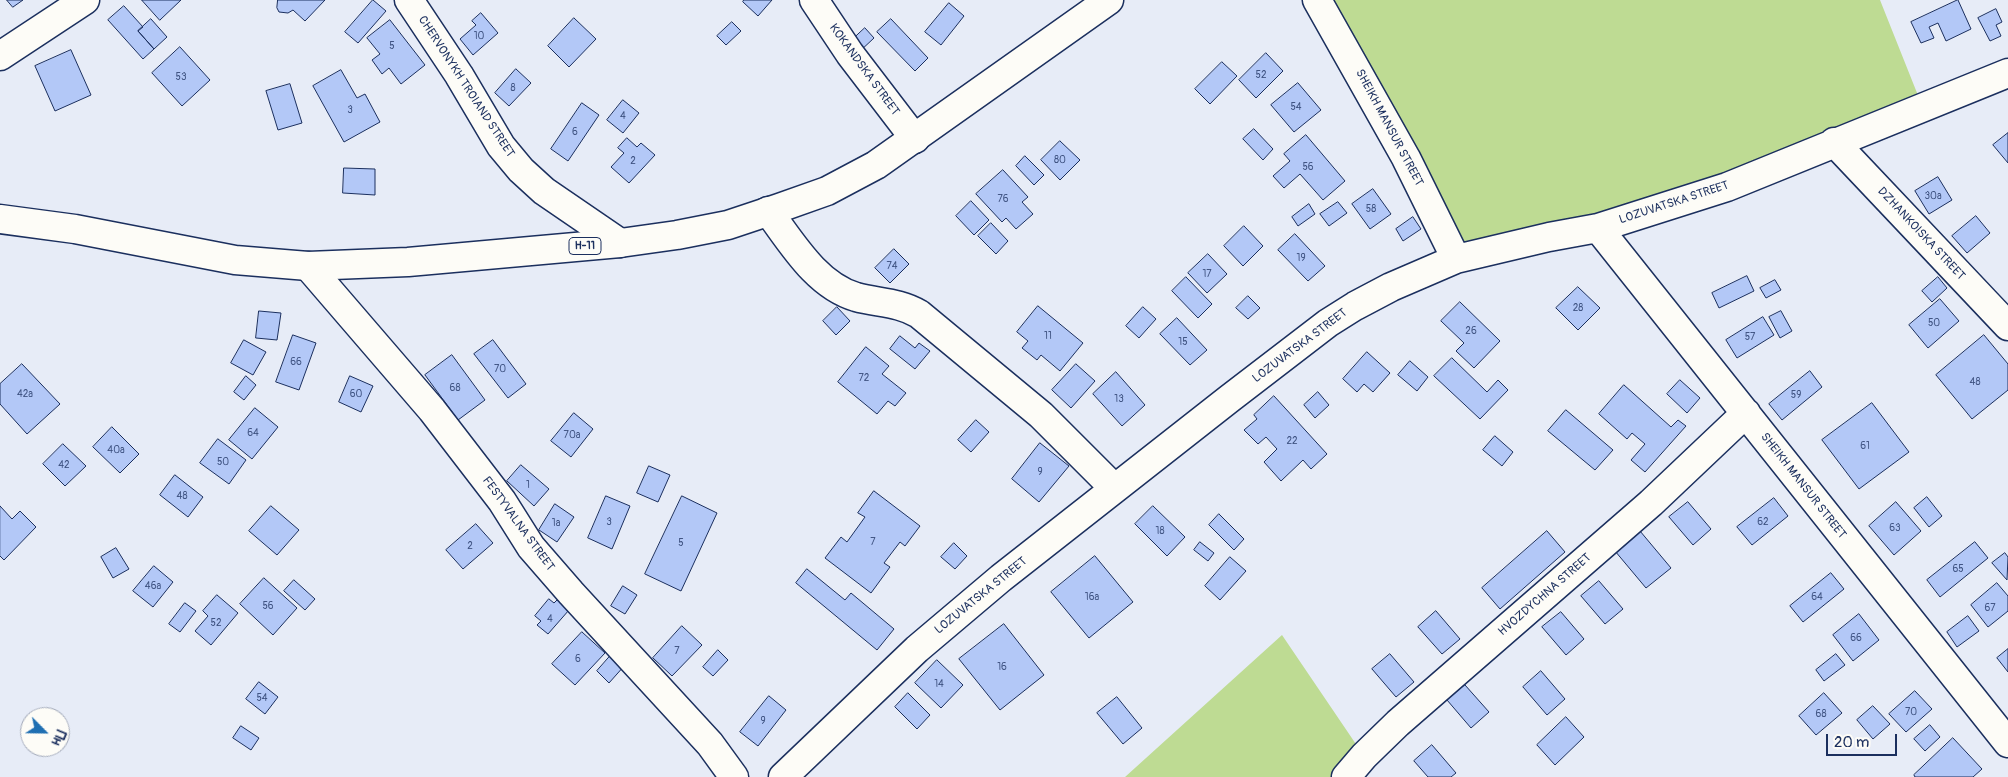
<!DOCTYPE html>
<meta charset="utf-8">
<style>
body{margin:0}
#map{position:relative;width:2008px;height:777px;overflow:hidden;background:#e7ecf7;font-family:Pangolin,sans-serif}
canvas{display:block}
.north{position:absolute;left:20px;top:707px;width:50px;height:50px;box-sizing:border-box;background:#fdfcf7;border:1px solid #a3aaba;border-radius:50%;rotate:113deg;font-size:14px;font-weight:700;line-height:20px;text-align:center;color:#1b2f5e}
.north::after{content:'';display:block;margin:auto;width:18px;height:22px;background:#1f6fb2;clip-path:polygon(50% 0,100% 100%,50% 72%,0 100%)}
.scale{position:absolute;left:1826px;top:734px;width:71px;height:22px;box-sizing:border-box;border:2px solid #1b2f5e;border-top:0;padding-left:6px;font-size:15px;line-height:18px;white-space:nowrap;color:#1b2f5e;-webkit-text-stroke:4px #fdfcf7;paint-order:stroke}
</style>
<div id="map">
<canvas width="2008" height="777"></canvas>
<div class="north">Пн</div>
<div class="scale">20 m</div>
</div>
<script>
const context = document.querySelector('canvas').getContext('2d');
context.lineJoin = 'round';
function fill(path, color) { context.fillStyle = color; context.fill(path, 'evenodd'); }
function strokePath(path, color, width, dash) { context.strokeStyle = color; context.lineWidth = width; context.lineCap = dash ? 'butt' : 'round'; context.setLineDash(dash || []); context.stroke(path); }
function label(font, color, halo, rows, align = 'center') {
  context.font = font + ' Pangolin,sans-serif'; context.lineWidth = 4.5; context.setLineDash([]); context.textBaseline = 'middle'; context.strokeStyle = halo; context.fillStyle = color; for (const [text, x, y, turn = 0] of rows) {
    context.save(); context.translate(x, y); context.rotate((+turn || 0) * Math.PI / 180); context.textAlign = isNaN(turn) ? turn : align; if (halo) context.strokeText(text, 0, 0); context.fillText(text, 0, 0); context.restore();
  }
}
fill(new Path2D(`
 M1317,0h563l43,108 -89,34 -378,117z
 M1282,635l82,121 -18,21h-221z`), '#bedb93');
const building = new Path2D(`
 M7,0h16l-10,7z
 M142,0h39l-21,20z
 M278,0h47l-20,21 -12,-11 -5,3 -9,-1 -2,-4z
 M373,0l13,11 -28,32 -13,-11z
 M744,0h28l-14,16 -15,-14z
 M1958,0l13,29 -25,12 -8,-18 -9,4 5,11 -13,5 -10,-21z
 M949,3l15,13 -23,29 -16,-13z
 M124,6l19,21 -5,4 16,18 -11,10 -35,-39z
 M1996,9l6,13 -6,3 5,11 -11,5 -12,-23z
 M481,13l17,20 -25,22 -13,-16 16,-14 -4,-4z
 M574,18l22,21 -27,28 -21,-21z
 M151,19l16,18 -13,12 -16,-18z
 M891,19l37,39 -13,13 -38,-39z
 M390,20l35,45 -24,19 -12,-16 -7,6 -10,-14 8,-6 -13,-16z
 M732,22l9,9 -15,14 -9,-9z
 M865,28l9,10 -15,14 -9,-10z
 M180,47l30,33 -28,26 -30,-33z
 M71,50l20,45 -36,16 -20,-45z
 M1266,53l17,18 -27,27 -17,-18z
 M1222,62l15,14 -27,28 -15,-15z
 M516,69l15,14 -22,23 -14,-13z
 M341,70l16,28 8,-4 15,28 -36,20 -31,-56z
 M1298,83l23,27 -27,22 -23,-27z
 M290,84l12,39 -24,7 -12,-39z
 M623,100l16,13 -16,20 -16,-13z
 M582,103l17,12 -31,46 -17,-12z
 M1254,129l19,20 -10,11 -20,-21z
 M2008,133v30l-15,-18z
 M1306,135l39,46 -22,19 -23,-26 -16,14 -11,-12 17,-15 -6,-7z
 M627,138l10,9 4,-4 14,12 -26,28 -18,-16 13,-14 -6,-5z
 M1060,141l20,19 -20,20 -19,-20z
 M1025,156l19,19 -10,10 -18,-19z
 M344,168l31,1v26l-32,-2z
 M1003,170l25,27 -6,5 11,12 -17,15 -10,-11 -4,4 -26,-28z
 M1938,177l14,23 -23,14 -14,-23z
 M1373,189l18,25 -21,15 -18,-25z
 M971,201l18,19 -15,15 -18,-19z
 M1338,202l9,11 -18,13 -9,-12z
 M1309,204l6,10 -17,12 -6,-9z
 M1976,216l14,17 -23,20 -15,-17z
 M1413,217l8,12 -18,12 -7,-12z
 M991,223l17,18 -12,13 -18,-18z
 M1244,226l19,20 -20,20 -19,-20z
 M1295,234l30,32 -17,15 -30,-31z
 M894,249l15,15 -19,19 -15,-15z
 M1208,254l19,20 -20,19 -19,-20z
 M1747,276l7,15 -35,17 -7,-15z
 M1186,277l26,27 -14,14 -26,-27z
 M1938,277l9,11 -15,14 -10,-11z
 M1775,280l6,10 -15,8 -6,-10z
 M1578,287l22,21 -22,22 -22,-22z
 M1248,296l12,12 -12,11 -12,-11z
 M1940,299l19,22 -31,27 -19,-23z
 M1460,302l40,39 -26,27 -18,-17 8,-8 -23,-22z
 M1038,306l45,37 -23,28 -19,-16 -4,5 -15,-12 6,-7 -11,-9z
 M837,307l13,14 -14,14 -13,-14z
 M1143,307l13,12 -17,19 -13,-12z
 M259,311l22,2 -4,27 -21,-2z
 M1781,311l11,20 -12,7 -11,-21z
 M1763,317l11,18 -37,23 -11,-18z
 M1177,318l30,32 -17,15 -30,-31z
 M293,335l23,8 -17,47 -23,-8z
 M1984,335l24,29v26l-36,29 -36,-44z
 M900,336l15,12 4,-5 11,8 -15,18 -25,-20z
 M244,340l22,12 -13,23 -22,-12z
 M493,340l33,44 -18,14 -34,-44z
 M866,347l23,19 -7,8 24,19 -11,13 -7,-5 -11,13 -39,-32z
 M1367,352l23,21 -17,19 -9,-8 -7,8 -14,-13z
 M452,355l33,45 -27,20 -33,-45z
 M1452,358l35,34 11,-12 10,10 -28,29 -46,-43z
 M1410,361l18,16 -11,14 -19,-16z
 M22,364l38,40 -33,30 -27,-30v-20z
 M1076,364l19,17 -24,27 -19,-18z
 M1810,371l12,16 -40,33 -13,-16z
 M1116,372l29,33 -23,21 -29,-32z
 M246,376l10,9 -12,15 -10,-8z
 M350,376l23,10 -12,26 -22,-10z
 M1680,380l20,18 -13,15 -20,-19z
 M1624,385l47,42 7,-7 8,6 -41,46 -14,-12 14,-16 -13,-11 -5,6 -28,-25z
 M1318,392l11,13 -14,13 -11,-13z
 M1274,396l53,58 -16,15 -8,-9 -22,21 -17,-19 13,-13 -11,-12 -8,7 -14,-14 13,-11 -3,-4z
 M1872,403l37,49 -50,37 -37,-49z
 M255,408l23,19 -26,32 -23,-19z
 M1566,410l47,40 -18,20 -47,-39z
 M574,413l19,16 -22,28 -20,-16z
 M976,420l13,12 -18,20 -13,-12z
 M112,427l27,27 -19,19 -27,-26z
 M1495,436l18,16 -11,14 -19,-16z
 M218,439l28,21 -17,24 -29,-21z
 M1040,443l29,23 -30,36 -27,-23z
 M63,444l23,22 -21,20 -22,-22z
 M521,465l28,24 -15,17 -27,-25z
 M649,466l21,9 -12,27 -21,-9z
 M175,475l28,22 -15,20 -28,-22z
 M874,491l46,35 -15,20 -5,-4 -16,21 6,4 -19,26 -46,-35 16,-21 6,5 18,-25 -7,-4z
 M606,496l24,10 -18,43 -24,-11z
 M682,496l35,17 -36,78 -36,-17z
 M1927,497l15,19 -13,11 -15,-19z
 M1774,498l14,18 -36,29 -15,-18z
 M1688,502l23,27 -18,16 -24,-28z
 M1896,502l25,29 -27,24 -25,-29z
 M555,504l19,13 -17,25 -18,-12z
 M0,506l12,13 8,-8 16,16 -32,33 -4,-4z
 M271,506l28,24 -22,25 -28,-24z
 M1153,506l32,31 -18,19 -32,-32z
 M1219,514l25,25 -10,11 -25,-25z
 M476,524l17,19 -30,26 -17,-19z
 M1547,531l18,21 -65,57 -18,-21z
 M1640,531l31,37 -25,20 -31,-37z
 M1200,542l14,11 -6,8 -14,-11z
 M1975,542l13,16 -48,39 -13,-17z
 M954,543l13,13 -12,13 -14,-12z
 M116,548l13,21 -16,9 -12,-21z
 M2005,553l3,4 -1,23 -15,-17z
 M1095,556l38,46 -44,36 -38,-46z
 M1230,557l16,14 -26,29 -15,-14z
 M154,566l19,16 -20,25 -20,-16z
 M807,569l38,31 6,-7 43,36 -17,21 -81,-67z
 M1831,573l13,16 -41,33 -13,-16z
 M264,578l33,30 -24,27 -33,-31z
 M294,580l21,19 -10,11 -21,-19z
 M1599,581l24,28 -18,15 -24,-28z
 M1997,583l11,13v15l-20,16 -17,-22z
 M623,586l14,9 -12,19 -14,-8z
 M217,595l21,18 -27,32 -16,-14 13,-15 -5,-5z
 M549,599l5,4 3,-3 12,10 -21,24 -11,-9 4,-4 -6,-5z
 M185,603l11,8 -16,21 -11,-8z
 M1436,611l24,28 -18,15 -24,-27z
 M1561,612l23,27 -18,16 -24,-28z
 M1859,614l20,26 -26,21 -20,-26z
 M1968,616l11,15 -22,16 -10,-15z
 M1004,624l40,51 -44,35 -41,-51z
 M682,626l20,19 -30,31 -19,-18z
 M582,632l23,21 -30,32 -23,-21z
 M2008,649v23l-11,-14z
 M718,650l10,10 -15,16 -10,-9z
 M612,654l13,11 -16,18 -12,-12z
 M1390,654l24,28 -18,15 -24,-28z
 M1836,654l9,11 -21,16 -8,-11z
 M937,660l26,25 -22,23 -26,-25z
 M1541,671l24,28 -18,16 -24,-28z
 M259,682l19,15 -13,17 -19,-15z
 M1465,685l24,27 -18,16 -24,-28z
 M1915,691l17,18 -26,23 -17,-18z
 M908,693l22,22 -13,14 -22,-22z
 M1824,693l18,20 -26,22 -17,-19z
 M769,696l17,14 -28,36 -18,-14z
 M1117,697l25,31 -19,16 -26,-31z
 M1873,706l17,18 -17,15 -16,-19z
 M1566,717l18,20 -29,28 -18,-20z
 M1930,725l10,12 -15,14 -11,-12z
 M241,726l18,12 -8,12 -18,-12z
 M1953,738l29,31 -9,8h-58l-1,-2z
 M1432,745l24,28 -5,4h-23l-14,-16z`);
fill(building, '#b3c8f7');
strokePath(building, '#1b2f5e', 1);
const minor = new Path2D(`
 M409,0l50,75 42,71 20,24 23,21 76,52
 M814,0l36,54 65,85
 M1317,0l89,158 50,101
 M0,56l85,-56
 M1834,142l174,184
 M768,211c24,32 48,74 88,86 22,6 43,5 63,17l122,101 73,73
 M1598,228l410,515
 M308,266l124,144 70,91 29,46 40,46 139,151 24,33
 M783,777l134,-128 84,-71 228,-179 99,-76 27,-17 36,-19 65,-28 93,-22 49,-9 129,-41 281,-114
 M1346,777l18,-21 34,-33 253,-220 95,-90`);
const major = new Path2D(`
 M0,219l75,10 160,31 73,6 100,-4 212,-19 57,-8 51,-10 51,-17 48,-17 49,-26 233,-165`);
strokePath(minor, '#1b2f5e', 31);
strokePath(major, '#1b2f5e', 31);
strokePath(minor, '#fdfcf7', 28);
strokePath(major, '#fdfcf7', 28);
label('10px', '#415584', null, [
 ["10",479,36],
 ["5",392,46],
 ["52",1261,75],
 ["53",181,77],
 ["8",513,88],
 ["54",1296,107],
 ["3",350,110],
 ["4",623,116],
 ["6",575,132],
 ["80",1060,160],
 ["2",633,161],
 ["56",1308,167],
 ["30а",1933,196],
 ["76",1003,199],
 ["58",1371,209],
 ["19",1301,258],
 ["74",892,266],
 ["17",1207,274],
 ["28",1578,308],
 ["50",1934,323],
 ["26",1471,331],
 ["11",1048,336],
 ["57",1750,337],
 ["15",1183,342],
 ["66",296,362],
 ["70",500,369],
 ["72",864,378],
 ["48",1975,382],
 ["68",455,388],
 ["42а",25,394],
 ["60",356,394],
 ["59",1796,395],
 ["13",1119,399],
 ["64",253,433],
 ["70а",572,435],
 ["22",1292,441],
 ["61",1865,446],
 ["40а",116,450],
 ["50",223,462],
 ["42",64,465],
 ["9",1040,472],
 ["1",528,485],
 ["48",182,496],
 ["3",609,522],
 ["62",1763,522],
 ["1а",556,523],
 ["63",1895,528],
 ["18",1160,531],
 ["7",873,542],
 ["5",681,543],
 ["2",470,546],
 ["65",1958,569],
 ["46а",153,586],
 ["16а",1092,597],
 ["64",1817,597],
 ["56",268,606],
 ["67",1990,608],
 ["4",550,619],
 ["52",216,623],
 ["66",1856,638],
 ["7",677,651],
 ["6",578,659],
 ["16",1002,667],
 ["14",939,684],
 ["54",262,698],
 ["70",1911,712],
 ["68",1821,714],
 ["9",763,721]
]);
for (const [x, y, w] of [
 [585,246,32]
]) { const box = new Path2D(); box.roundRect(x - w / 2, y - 8.5, w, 17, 4); context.fillStyle = '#fdfcf7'; context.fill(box); strokePath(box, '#1b2f5e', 1); }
label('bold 11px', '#1b2f5e', null, [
 ["Н-11",585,246]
]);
label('12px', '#1b2f5e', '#fdfcf7', [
 ["KOKANDSKA STREET",864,70,54],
 ["CHERVONYKH TROIAND STREET",466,87,57],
 ["SHEIKH MANSUR STREET",1389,128,62],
 ["LOZUVATSKA STREET",1674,203,-18],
 ["DZHANKOISKA STREET",1921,234,47],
 ["LOZUVATSKA STREET",1300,346,-37],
 ["SHEIKH MANSUR STREET",1803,486,52],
 ["FESTYVALNA STREET",518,524,54],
 ["HVOZDYCHNA STREET",1545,595,-41],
 ["LOZUVATSKA STREET",981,596,-39]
]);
</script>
